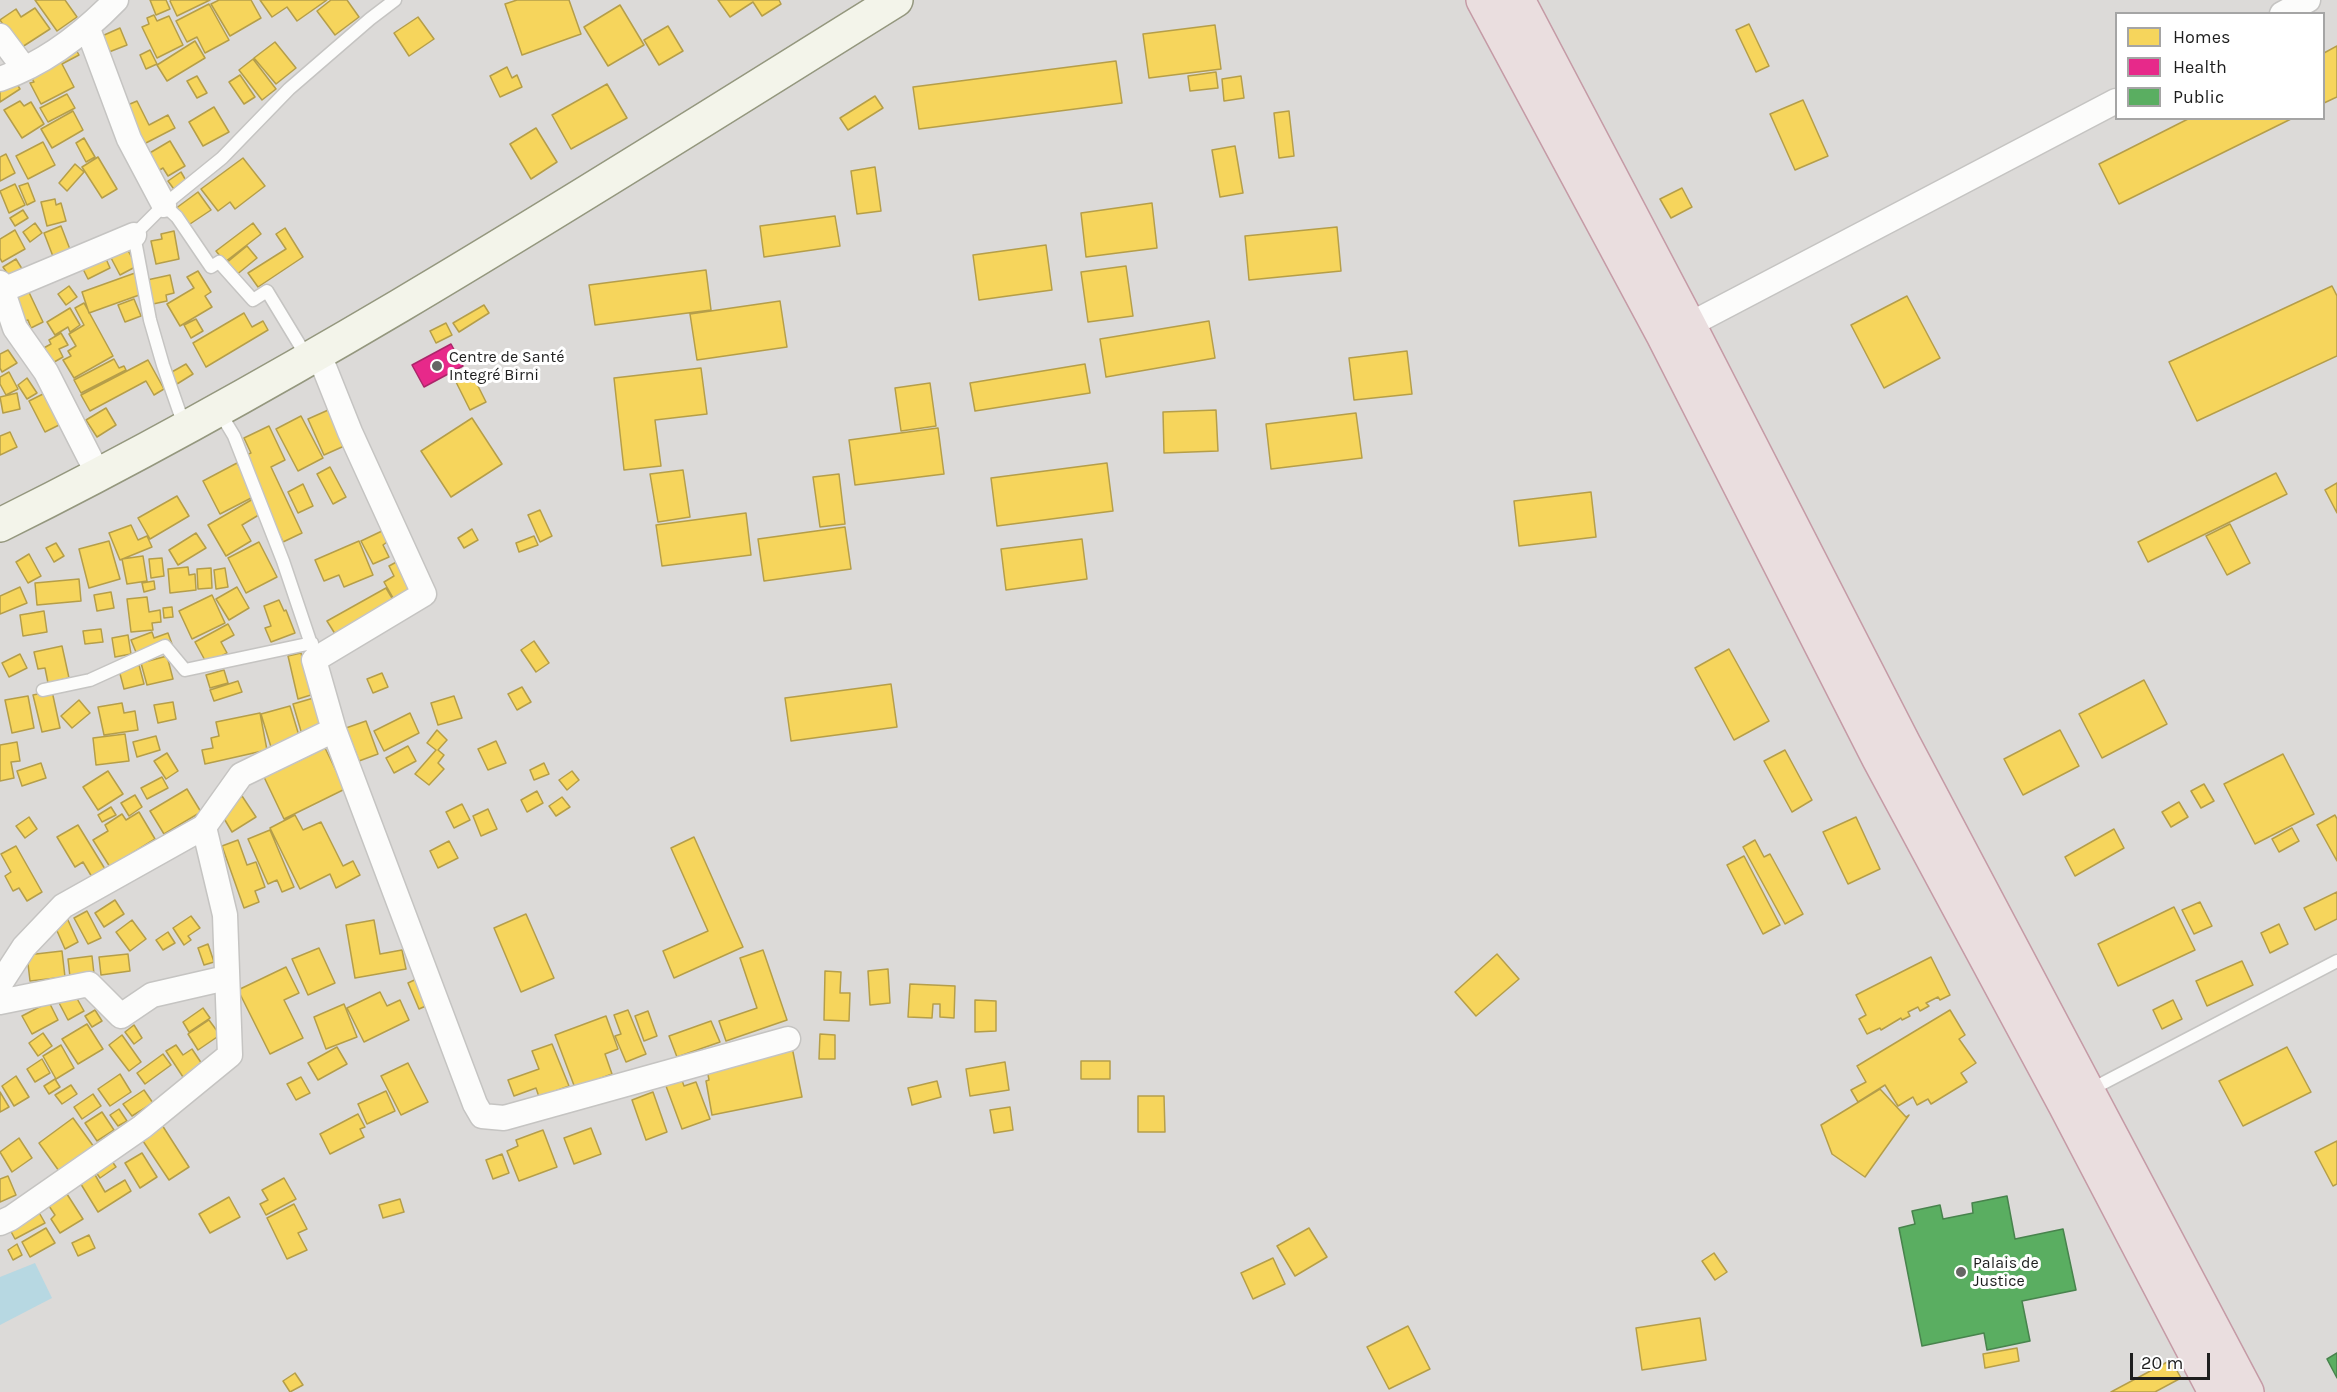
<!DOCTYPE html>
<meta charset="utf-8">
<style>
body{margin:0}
#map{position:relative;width:2337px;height:1392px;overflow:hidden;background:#edebe6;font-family:Karla,sans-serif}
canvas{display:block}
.legend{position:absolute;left:2115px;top:12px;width:210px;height:108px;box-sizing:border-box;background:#fff;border:2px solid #a5a5a5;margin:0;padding:8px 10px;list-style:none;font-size:18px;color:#1e1e1e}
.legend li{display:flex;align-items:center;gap:12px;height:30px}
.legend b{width:30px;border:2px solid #a5a5a5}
.scale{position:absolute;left:2130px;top:1353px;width:80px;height:27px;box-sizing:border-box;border:3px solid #1e1e1e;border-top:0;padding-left:8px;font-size:18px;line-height:21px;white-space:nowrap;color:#1e1e1e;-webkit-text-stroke:4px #fff;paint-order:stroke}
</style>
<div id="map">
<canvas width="2337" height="1392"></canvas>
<ul class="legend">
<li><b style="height:16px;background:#f6d55c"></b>Homes</li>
<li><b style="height:16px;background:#e7298a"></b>Health</li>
<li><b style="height:16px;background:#5aae61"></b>Public</li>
</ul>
<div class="scale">20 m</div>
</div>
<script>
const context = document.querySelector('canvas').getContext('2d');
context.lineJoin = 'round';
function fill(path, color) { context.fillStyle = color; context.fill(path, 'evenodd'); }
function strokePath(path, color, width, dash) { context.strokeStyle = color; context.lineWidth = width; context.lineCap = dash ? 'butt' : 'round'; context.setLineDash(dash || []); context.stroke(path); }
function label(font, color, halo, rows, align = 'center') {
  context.font = font + ' Karla,sans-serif'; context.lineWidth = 6; context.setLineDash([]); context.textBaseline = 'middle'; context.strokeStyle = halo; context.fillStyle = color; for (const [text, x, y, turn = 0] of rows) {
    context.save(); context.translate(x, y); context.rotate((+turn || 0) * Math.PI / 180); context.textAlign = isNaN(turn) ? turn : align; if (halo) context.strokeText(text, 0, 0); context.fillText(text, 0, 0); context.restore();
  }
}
fill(new Path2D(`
 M0,0h2337v1392h-2337zM2116,14h208v104h-208z`), '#dcdad8');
fill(new Path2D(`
 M35,1263l17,35 -52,27v-48z`), '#b7d8e2');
const homes = new Path2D(`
 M35,0h30l12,17 -20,14z
 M150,0h16l4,9 -14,6z
 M210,0l-33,16 -7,-15 1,-1z
 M219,0h32l10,18 -31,18 -19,-32z
 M260,0h67l-30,21 -10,-14 -15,10z
 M331,0h16l12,17 -24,18 -18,-24z
 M517,0h52l12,34 -59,21 -17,-51z
 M718,0h61l2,4 -19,12 -9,-14 -23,15z
 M209,4l20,36 -24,13 -8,-16 -10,5 -11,-21z
 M620,5l24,40 -36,21 -24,-39z
 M35,8l15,21 -31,20 -19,-29 16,-11 5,8z
 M154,15l3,6 12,-5 14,29 -26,13 -15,-31 7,-3 -2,-6z
 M418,17l16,22 -25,17 -15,-23z
 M1749,24l20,42 -13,6 -20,-42z
 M1215,25l6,44 -72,9 -6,-44z
 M668,26l15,25 -24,14 -15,-25z
 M120,28l7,17 -18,7 -7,-16z
 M195,41l10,17 -38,23 -10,-16z
 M275,42l21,26 -20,16 -22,-26z
 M2337,46v51l-13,6v-50z
 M75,48l4,7 -17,9 12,23 -33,17 -11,-21 4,-1 -5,-9z
 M150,50l7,14 -11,5 -6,-14z
 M253,59l23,30 -14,11 -23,-30z
 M1116,61l6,42 -203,26 -6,-42z
 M507,67l5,11 5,-3 5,12 -22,10 -10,-21z
 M1216,72l2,16 -28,3 -2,-15z
 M240,75l15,22 -11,7 -15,-22z
 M197,76l10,17 -10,5 -10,-17z
 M1241,76l3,22 -20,3 -2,-22z
 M15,81l5,8 -20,13v-10z
 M607,84l20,34 -56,31 -19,-34z
 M67,94l8,14 -27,14 -8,-14z
 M875,96l8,12 -35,22 -8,-12z
 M1803,100l25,56 -33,14 -25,-56z
 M20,101l4,5 7,-4 13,22 -22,14 -18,-28z
 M137,101l12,24 19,-10 7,13 -33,17 -19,-38z
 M214,107l15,25 -26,14 -14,-24z
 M73,111l10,19 -31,18 -11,-19z
 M1289,111l5,45 -15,2 -5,-45z
 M2190,118h103l-174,86 -20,-40z
 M536,128l21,34 -26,17 -21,-35z
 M84,138l11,19 -9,5 -10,-19z
 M170,141l15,25 -17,10 -5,-8 -5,3 -10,-17z
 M43,142l12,23 -27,14 -12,-23z
 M1235,146l8,47 -23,4 -8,-47z
 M6,154l9,19 -15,8v-24z
 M98,157l19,32 -15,9 -20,-31z
 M243,158l22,28 -30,23 -5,-7 -12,9 -17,-22z
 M75,164l9,8 -17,19 -8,-8z
 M875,167l6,44 -24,3 -6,-43z
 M181,172l7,12 -12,8 -8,-11z
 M28,183l7,18 -8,4 -8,-19z
 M15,184l10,21 -16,8 -9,-22z
 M1682,188l10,19 -21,11 -11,-19z
 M198,192l13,18 -24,16 -12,-17z
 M55,199l1,6 5,-2 5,18 -19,5 -6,-24z
 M1152,203l5,45 -71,9 -5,-44z
 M23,210l5,8 -13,8 -5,-8z
 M835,216l5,30 -76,11 -4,-31z
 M35,223l7,10 -12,9 -7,-10z
 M253,223l8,11 -36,28 -9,-11z
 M61,226l10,26 -17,7 -10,-26z
 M1337,227l4,44 -92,9 -4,-44z
 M285,228l18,29 -45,30 -10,-14 38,-24 -10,-15z
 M15,230l10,19 -23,13 -2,-4v-19z
 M174,231l5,28 -23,5 -5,-23 11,-2 -1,-5z
 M1046,245l6,45 -73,10 -6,-45z
 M247,246l10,12 -22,18 -10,-12z
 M126,247l11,19 -17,9 -10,-19z
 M103,252l7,16 -22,11 -8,-16z
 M16,259l11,18 -12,8 -12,-18z
 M1126,266l7,50 -45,6 -7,-50z
 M706,270l5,40 -116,15 -6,-40z
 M198,271l13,21 -6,4 7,11 -32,19 -13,-22 27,-16 -7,-11z
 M135,273l7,21 -53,19 -7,-21z
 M170,275l4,18 -8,2 1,6 -14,3 -6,-24z
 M26,286l17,36 -12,6 -3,-8 -6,2 -13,-28z
 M69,286l8,11 -11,8 -8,-11z
 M2332,286l5,10v60l-140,65 -28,-59z
 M1907,296l33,62 -56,30 -33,-63z
 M134,299l7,17 -16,6 -7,-17z
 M780,301l7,46 -90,13 -7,-46z
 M84,303l29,53 -39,22 -11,-18 8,-4 -3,-5 8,-5 -7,-12 15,-9 -9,-17z
 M484,305l5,8 -30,19 -6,-9z
 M70,308l10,17 -10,7 -2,-5 -13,8 -8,-13z
 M244,313l8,14 11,-6 5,9 -62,37 -13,-24z
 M196,319l7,12 -12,7 -7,-13z
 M1209,321l6,37 -109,19 -6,-38z
 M446,323l6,12 -16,8 -6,-12z
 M61,333l7,12 -9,4 4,8 -14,8 -9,-15 11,-6 -2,-4z
 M8,350l9,13 -15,9 -2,-4v-14z
 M1407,351l5,43 -58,6 -5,-42z
 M114,359l5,9 5,-2 2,4 -45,23 -7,-13z
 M148,360l16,29 -10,6 -8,-14 -56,30 -9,-16z
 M186,364l7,10 -16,10 -7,-11z
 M1085,364l5,29 -115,18 -5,-28z
 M701,368l6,46 -52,6 6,46 -37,4 -10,-92z
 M9,372l9,17 -12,6 -6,-11v-7z
 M471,372l15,30 -16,8 -15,-30z
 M27,378l10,15 -10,6 -9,-14z
 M930,383l6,43 -35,5 -6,-43z
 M17,393l3,16 -17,4 -3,-16z
 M45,393l16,31 -16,8 -16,-31z
 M335,407l16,36 -27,12 -16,-36z
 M106,408l10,17 -19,12 -11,-17z
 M1216,410l2,41 -54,2 -1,-41z
 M1356,413l6,45 -91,11 -5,-45z
 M301,416l22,42 -25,13 -22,-42z
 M472,418l30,46 -51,33 -30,-46z
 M269,426l16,34 -14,7 31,66 -19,9 -40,-86 8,-3 -7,-15z
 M938,428l6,46 -89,11 -6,-45z
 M10,432l7,15 -17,8v-19z
 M237,463l18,33 -35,18 -17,-33z
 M1107,463l6,48 -116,15 -6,-48z
 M330,467l16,30 -13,7 -16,-30z
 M683,470l7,47 -32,5 -8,-48z
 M2276,473l11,21 -139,68 -10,-20z
 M839,474l6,50 -25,3 -7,-50z
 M2337,483v30l-12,-23z
 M303,484l10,22 -15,7 -10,-21z
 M1591,492l5,45 -77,9 -5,-45z
 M177,496l12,20 -39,23 -12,-21z
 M253,499l9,14 -20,12 9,16 -25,15 -18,-31z
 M540,510l12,26 -12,6 -12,-27z
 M746,513l5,42 -89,11 -6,-41z
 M2230,524l20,39 -23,12 -21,-39z
 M131,525l7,15 9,-4 5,11 -32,13 -11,-27z
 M845,527l6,42 -87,12 -6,-42z
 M472,529l6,11 -14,8 -6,-10z
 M382,531l5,11 -4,3 6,12 -16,7 -12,-23z
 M196,533l10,15 -28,17 -9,-15z
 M534,536l4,9 -19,7 -3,-9z
 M1082,539l5,40 -81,11 -5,-41z
 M109,541l11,38 -31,9 -10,-39z
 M359,541l14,34 -29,12 -5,-12 -15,6 -9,-21z
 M259,542l18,35 -31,16 -18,-35z
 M56,543l8,13 -10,6 -8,-14z
 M29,554l12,22 -13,7 -12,-21z
 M143,556l4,25 -20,3 -5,-25z
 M162,558l2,18 -13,2 -2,-19z
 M402,559l18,30 -24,14 -12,-21 10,-6 -5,-10z
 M188,567l1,8 6,-1 1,16 -26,3 -2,-24z
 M211,568l1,20 -14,1 -1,-20z
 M225,568l3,19 -12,2 -2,-19z
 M79,579l2,22 -44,4 -2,-22z
 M154,581l1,8 -11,3 -2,-9z
 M20,587l7,16 -27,11v-18z
 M237,587l12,21 -20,12 -13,-21z
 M386,588l9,15 -58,34 -10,-16z
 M111,592l3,16 -17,3 -3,-16z
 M212,595l13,28 -33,16 -13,-28z
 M147,597l2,15 11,-2 1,12 -9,1 1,7 -22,2 -4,-33z
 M279,600l5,11 2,-1 9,23 -24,9 -6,-14 6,-2 -7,-20z
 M172,607l1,10 -9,1 -1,-10z
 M44,611l3,21 -24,4 -3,-21z
 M228,624l6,11 -13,7 6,11 -20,11 -12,-22z
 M101,629l2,13 -18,2 -2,-13z
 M152,632l2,6 14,-5 4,11 -34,13 -7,-17z
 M128,635l3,19 -16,3 -3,-19z
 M534,641l15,22 -13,9 -15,-22z
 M62,646l7,32 -21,5 -3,-15 -7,1 -4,-17z
 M1729,649l40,72 -35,19 -39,-72z
 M301,653l10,42 -13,4 -10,-43z
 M20,654l7,14 -18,9 -7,-14z
 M167,656l6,23 -26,6 -6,-22z
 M139,665l5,19 -20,5 -5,-19z
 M224,670l4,13 -18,5 -4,-13z
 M382,673l6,14 -15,6 -6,-14z
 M2144,680l23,44 -65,34 -23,-44z
 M238,681l4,11 -28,9 -4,-11z
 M891,684l6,43 -106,14 -6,-43z
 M522,687l9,15 -14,8 -9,-16z
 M52,691l8,37 -18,4 -9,-37z
 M28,696l6,32 -22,5 -7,-33z
 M454,696l8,22 -24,7 -7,-22z
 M317,697l10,34 -24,7 -10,-34z
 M79,700l11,13 -18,15 -11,-12z
 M173,702l3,17 -18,4 -4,-18z
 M122,703l2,10 11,-2 3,19 -34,5 -6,-28z
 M290,706l10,33 -29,8 -10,-33z
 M260,713l7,37 -62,14 -3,-14 11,-2 -2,-10 8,-2 -3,-14z
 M410,713l9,20 -35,18 -10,-20z
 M366,721l12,33 -19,7 -13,-33z
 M437,730l10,10 -9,10 6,5 -6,8 6,6 -15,16 -14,-11 21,-24 -9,-7z
 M2060,730l19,36 -56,29 -19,-36z
 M125,734l4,27 -33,4 -3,-27z
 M156,736l4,14 -23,7 -4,-15z
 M496,741l10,22 -18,7 -10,-21z
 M17,742l3,19 -9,1 3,16 -14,3v-36z
 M408,746l8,15 -22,12 -8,-15z
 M325,748l20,41 -61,30 -20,-42z
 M1785,750l27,50 -20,12 -28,-51z
 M167,753l11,18 -12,8 -12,-18z
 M2283,754l31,60 -59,30 -31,-60z
 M41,763l5,15 -24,8 -5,-15z
 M544,763l5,11 -15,6 -4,-10z
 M108,771l15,23 -25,16 -15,-23z
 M572,771l7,9 -12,10 -8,-10z
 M162,777l6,11 -21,11 -6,-11z
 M2204,784l10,17 -13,7 -10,-17z
 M187,789l14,23 -37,22 -14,-23z
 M537,791l6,12 -16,9 -6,-12z
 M135,795l7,12 -13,9 -8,-13z
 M242,796l14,21 -24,15 -13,-22z
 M562,797l8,10 -14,9 -7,-10z
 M2179,802l9,15 -17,10 -9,-15z
 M462,804l8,16 -16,8 -8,-16z
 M111,807l5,8 -14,7 -4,-7z
 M488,809l9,20 -16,7 -8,-20z
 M139,812l16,27 -45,28 -17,-27 15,-9 -3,-6 17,-11 4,6z
 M295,815l8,15 18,-8 22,44 10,-5 7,14 -24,13 -6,-14 -30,15 -30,-61z
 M2335,815l2,4v42l-20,-36z
 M29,817l8,12 -12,9 -9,-12z
 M1856,817l24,52 -32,15 -25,-52z
 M78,825l27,44 -13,8 -9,-15 -8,5 -18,-30z
 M2292,828l7,13 -20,11 -7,-13z
 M2114,829l10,19 -49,28 -10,-19z
 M270,830l24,57 -12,5 -5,-12 -9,4 -20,-45z
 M694,837l49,110 -69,31 -11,-27 45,-20 -37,-83z
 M238,840l9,25 9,-3 9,25 -10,4 4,11 -15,6 -22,-62z
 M1755,840l9,17 6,-3 33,60 -18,10 -42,-77z
 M449,841l9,17 -20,10 -8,-17z
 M16,846l26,46 -15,9 -8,-13 -6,3 -8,-15 6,-4 -10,-18z
 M1744,856l36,69 -17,9 -36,-69z
 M2337,892v27l-22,11 -11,-22z
 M115,900l9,14 -20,13 -9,-14z
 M2200,902l12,24 -18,8 -12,-24z
 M2174,907l21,43 -77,36 -20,-42z
 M87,911l14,27 -13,6 -14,-26z
 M526,914l28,64 -33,14 -27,-64z
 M191,916l9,12 -12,8 3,4 -7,5 -11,-17z
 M67,918l11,24 -13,7 -11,-25z
 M132,920l14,19 -16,12 -14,-19z
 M374,920l6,34 22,-4 4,19 -51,9 -9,-53z
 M2279,924l9,20 -18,9 -9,-20z
 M168,932l7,11 -12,7 -7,-10z
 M208,944l6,18 -10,3 -6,-17z
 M319,948l16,35 -27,12 -16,-36z
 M763,950l24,70 -61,21 -7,-20 38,-13 -17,-50z
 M62,951l3,26 -35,4 -3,-26z
 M128,954l2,17 -29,4 -2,-18z
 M1497,954l22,25 -43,37 -21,-24z
 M92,956l2,18 -24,3 -2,-18z
 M1931,957l19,38 -10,5 -2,-3 -12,6 3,3 -9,5 -2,-4 -10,5 2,4 -8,4 -1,-2 -20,12 -1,-2 -13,6 -8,-15 7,-4 -10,-20z
 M2242,961l11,24 -46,21 -11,-25z
 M286,967l13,26 -15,7 19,38 -33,16 -32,-64z
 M888,969l2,34 -20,2 -2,-34z
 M825,971l16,1 -1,21h10l-1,28 -25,-1z
 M423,976l12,26 -16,7 -11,-26z
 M910,984l45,2 -1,32 -14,-1v-13h-7l-1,14 -24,-1z
 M71,988l13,23 -16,9 -12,-23z
 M380,992l7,14 13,-6 9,20 -45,22 -17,-34z
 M975,1000l21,1v30l-21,1z
 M2173,1000l9,19 -20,10 -9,-19z
 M49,1002l9,18 -26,14 -10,-18z
 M344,1004l13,33 -31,12 -12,-32z
 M203,1008l7,10 -21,14 -6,-10z
 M95,1010l7,11 -10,6 -7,-11z
 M628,1010l18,44 -20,8 -11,-26 6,-2 -7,-19z
 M1950,1010l15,25 -6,4 17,24 -15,10 6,9 -36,22 -3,-5 -11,6 -4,-8 -15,9 -13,-21 -27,17 -7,-12 15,-8 -9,-16z
 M648,1011l9,25 -13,5 -9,-25z
 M606,1016l12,33 -13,5 7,20 -37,14 -20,-53z
 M209,1020l11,15 -22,15 -10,-16z
 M711,1021l9,21 -43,15 -8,-21z
 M87,1024l16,25 -25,15 -16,-25z
 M134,1025l8,13 -8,6 -9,-12z
 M43,1033l9,13 -14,10 -9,-13z
 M820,1034l15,1v24h-16z
 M122,1035l19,27 -12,9 -20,-26z
 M552,1044l17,42 -30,11 -3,-9 -22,8 -6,-16 31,-11 -7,-18z
 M61,1045l13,23 -18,11 -13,-23z
 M176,1045l7,10 9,-6 10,15 -19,13 -17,-26z
 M337,1047l10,17 -29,16 -10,-17z
 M792,1047l10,50 -90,18 -6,-34 3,-1 -3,-16z
 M2287,1047l24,45 -68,34 -24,-45z
 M163,1054l8,11 -26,19 -8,-11z
 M42,1059l8,14 -15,9 -8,-13z
 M1081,1061h29v18h-29z
 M1005,1062l4,28 -39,6 -4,-27z
 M408,1063l20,39 -27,13 -20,-39z
 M679,1072l5,14 12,-4 14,37 -28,10 -19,-51z
 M120,1074l11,18 -21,14 -12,-17z
 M16,1076l13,21 -15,9 -12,-20z
 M301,1077l9,16 -14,7 -9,-16z
 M55,1079l5,8 -11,7 -5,-8z
 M937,1081l4,16 -29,8 -4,-17z
 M71,1085l6,9 -15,10 -7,-9z
 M1880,1089l26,28 3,-2 -44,62 -33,-23 -11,-29z
 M144,1090l9,13 -21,13 -9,-12z
 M386,1091l9,20 -28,13 -9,-20z
 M0,1092l9,15 -9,5z
 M653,1092l14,40 -21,8 -14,-40z
 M93,1094l8,12 -19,13 -8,-12z
 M1138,1096h26l1,36h-27z
 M1010,1107l3,23 -19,3 -4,-23z
 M119,1109l8,12 -9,5 -8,-11z
 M102,1112l12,18 -17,11 -12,-18z
 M358,1114l7,13 -5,2 4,8 -34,17 -10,-20z
 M73,1118l21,29 -35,24 -20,-28z
 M162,1125l27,42 -20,13 -28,-42z
 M591,1128l10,26 -27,10 -10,-26z
 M543,1130l14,37 -38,14 -12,-30 11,-5 -2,-6z
 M19,1138l13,20 -20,14 -12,-20z
 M2337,1141v43l-4,2 -18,-34z
 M142,1153l15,24 -17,11 -15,-25z
 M502,1154l7,19 -16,6 -7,-19z
 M109,1157l7,10 -16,11 -7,-10z
 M94,1173l11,19 20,-12 6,11 -33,21 -19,-31z
 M8,1176l8,19 -16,7v-23z
 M284,1178l12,21 -30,16 -6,-11 8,-4 -6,-10z
 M65,1191l18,28 -23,14 -9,-14 4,-4 -8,-12z
 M229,1197l11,20 -30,16 -11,-19z
 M400,1199l4,13 -21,6 -4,-13z
 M294,1204l13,25 -9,4 9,17 -20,9 -20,-41z
 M37,1209l8,14 -30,16 -7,-13z
 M46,1228l9,15 -25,14 -8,-15z
 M1309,1228l18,29 -32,19 -18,-30z
 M89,1235l6,13 -17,8 -6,-13z
 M17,1244l5,11 -9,5 -5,-10z
 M1714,1253l13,19 -12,8 -13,-19z
 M1273,1258l12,26 -32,15 -12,-26z
 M1700,1318l6,42 -64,10 -6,-42z
 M1408,1326l22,43 -41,20 -22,-42z
 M2017,1348l2,13 -34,7 -2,-14z
 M2171,1360l10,18 -26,14h-44z
 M295,1373l8,12 -13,7 -7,-11z`);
fill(homes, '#f6d55c');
strokePath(homes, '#b59e49', 1.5);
const health = new Path2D(`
 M451,344l12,22 -39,21 -12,-22z`);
fill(health, '#e7298a');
strokePath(health, '#ab266a', 1.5);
const public = new Path2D(`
 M2007,1196l8,43 48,-10 13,61 -54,11 8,40 -43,9 -3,-17 -62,13 -23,-118 16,-4 -3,-13 28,-6 3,14 30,-6 -1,-10z
 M2337,1353v25l-10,-19z`);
fill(public, '#5aae61');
strokePath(public, '#48834d', 1.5);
const lane = new Path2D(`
 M164,205l13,12 34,50 8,-5 34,38 14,-9 40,66
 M219,411l15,25 49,125 30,89
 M184,425l-21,-60 -13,-45 -16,-85 30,-30 58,-47 67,-69 81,-70 25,-19
 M43,690l47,-10 75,-34 20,24 127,-27
 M2088,1091l249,-130`);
const street = new Path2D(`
 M2282,14l26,-14
 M88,29l41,110 35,66
 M0,36l24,32
 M0,79c44,-15 84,-46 116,-79
 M0,283l15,45 31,44 53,104
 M3,290l131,-55
 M1689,325l427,-224
 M318,352l32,80 74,162 -110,66 20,70 141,374 7,12 22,2 284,-79
 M0,984l24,-37 39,-41 141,-79 37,-52 93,-45
 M0,1002l89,-18 32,32 31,-21 74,-17
 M0,1223l11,-5 131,-91 88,-72 -5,-140 -21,-88`);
const secondary = new Path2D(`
 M0,525c310,-154 602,-342 896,-525`);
const highway = new Path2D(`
 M1483,0l180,335 216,424 186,346 150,287
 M1518,0l171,325 215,419 343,648`);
strokePath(lane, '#c5c4c2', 15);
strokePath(street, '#c5c4c2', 27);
strokePath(secondary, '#94977e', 36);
strokePath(highway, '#c59ba6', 36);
strokePath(lane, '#fcfcfb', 12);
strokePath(street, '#fcfcfb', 24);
strokePath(secondary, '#f3f4ea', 33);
strokePath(highway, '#eadedf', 33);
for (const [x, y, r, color] of [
 [437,366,6,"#666664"],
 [1961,1272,6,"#666664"]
]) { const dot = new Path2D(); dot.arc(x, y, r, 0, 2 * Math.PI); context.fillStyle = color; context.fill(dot); strokePath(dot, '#fff', 2); }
label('16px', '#1e1e1e', '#fff', [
 ["Centre de Santé",449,357],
 ["Integré Birni",449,375],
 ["Palais de",1973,1263],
 ["Justice",1973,1281]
], 'left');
</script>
